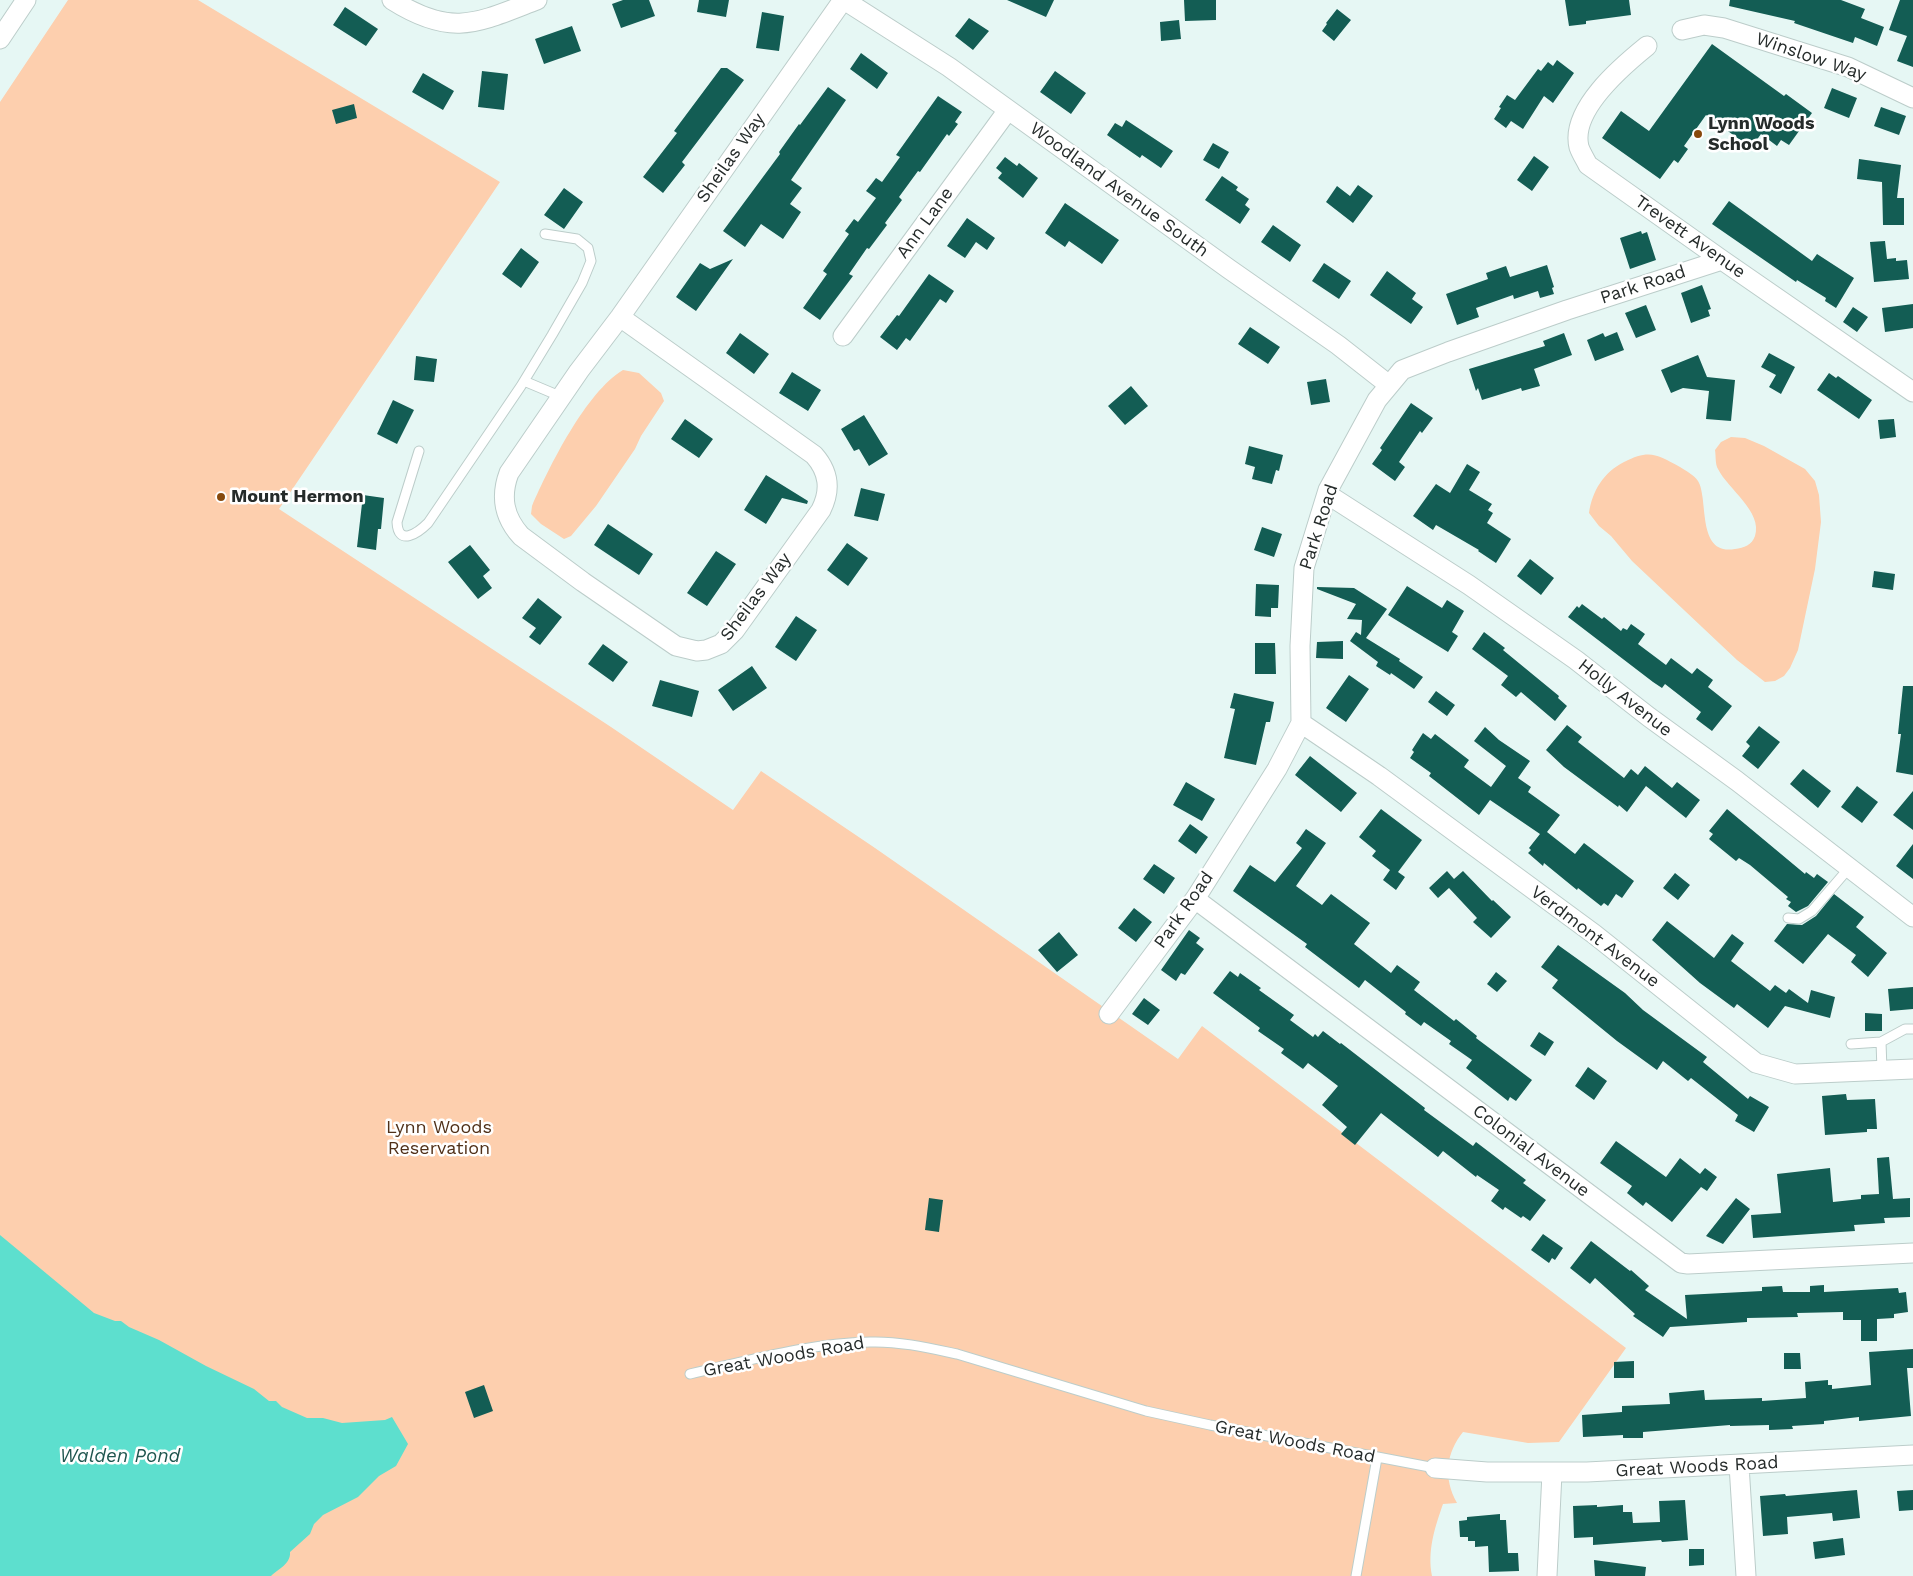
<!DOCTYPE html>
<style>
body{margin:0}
canvas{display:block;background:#e6f7f4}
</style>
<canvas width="1913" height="1576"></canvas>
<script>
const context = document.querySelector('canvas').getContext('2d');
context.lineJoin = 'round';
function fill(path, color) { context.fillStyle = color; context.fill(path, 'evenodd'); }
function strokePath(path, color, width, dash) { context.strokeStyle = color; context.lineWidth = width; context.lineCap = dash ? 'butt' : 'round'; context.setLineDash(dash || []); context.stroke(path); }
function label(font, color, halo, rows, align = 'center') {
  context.font = font + ' "Work Sans",sans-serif'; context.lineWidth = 5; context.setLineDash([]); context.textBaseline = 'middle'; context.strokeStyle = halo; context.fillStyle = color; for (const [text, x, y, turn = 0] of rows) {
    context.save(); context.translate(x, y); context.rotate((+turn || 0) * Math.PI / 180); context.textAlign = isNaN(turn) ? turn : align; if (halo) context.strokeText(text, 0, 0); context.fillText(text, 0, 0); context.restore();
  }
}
fill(new Path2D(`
 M68,0h130l302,182 -221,327 332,218 122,83 28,-39 114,77 303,211 24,-33 424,322 -67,94 -31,1 -65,-11c-17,21 -20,46 -6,71l-14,1c-8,23 -16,47 -11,72h-1432v-1474z
 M623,370l16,3 22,20 3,8 -23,35 -6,13 -39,57 -25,30 -7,3 -23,-15 -10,-10 1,-8c17,-39 54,-114 91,-136z
 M1731,437l14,1 19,8 41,23 10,12 4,14 2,27 -6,47 -17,81 -8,18 -6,8 -9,5 -10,1 -28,-22 -105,-99 -21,-25 -12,-10 -10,-13c3,-22 15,-41 35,-51 25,-13 33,-8 56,5 6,4 14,8 18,14 11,18 -2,75 37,68 9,-1 17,-4 20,-13 8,-24 -27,-47 -37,-67 -3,-5 -2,-13 -3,-19l6,-8z`), '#fdcfae');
fill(new Path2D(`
 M0,1235l94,78 21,8h6l8,6 30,13 47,26 48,23 15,12h7l6,6 25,11h16l19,5 43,-3 7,-3 16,27 -12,22 -17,10 -21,21 -35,18 -9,9 -4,10 -20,18c1,12 -12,17 -19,24h-271z`), '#5ddfce');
fill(new Path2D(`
 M623,0h26l6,16 -34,12 -9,-24z
 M699,0h30l-3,17 -29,-5z
 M1007,0h47l-8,17z
 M1184,0h32v20l-31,1z
 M1565,0h64l2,15 -45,6v3l-17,2z
 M1730,0h111l24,9 -4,9 23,9 -7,19 -22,-9 -2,6 -59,-20 1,-2 -66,-15z
 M1900,0h13v67l-16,-6 10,-25 -18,-6z
 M345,7l33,22 -12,17 -33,-21z
 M1337,9l14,11 -17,21 -12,-10 5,-7 -1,-1z
 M762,12l22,4 -5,35 -23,-3z
 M969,18l20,13 -16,19 -18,-14z
 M1179,20l2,19 -20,2 -1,-19z
 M572,26l9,25 -37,13 -9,-25z
 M1712,44l72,52 2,-2 26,19 -23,32 -8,-5 -4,6 -16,-12 -10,14 -45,-33 -22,31 4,3 -10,14 -4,-3 -14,19 -58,-41 19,-27 28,20z
 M861,53l27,20 -11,16 -27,-20z
 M1557,60l17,13 -21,30 -9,-7 -21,33 -12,-8 -5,7 -12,-9 7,-11 -2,-1 8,-12 8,5 23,-31 3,2 7,-9 5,4z
 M721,68h6l17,12 -62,82 3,3 -22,28 -20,-16 34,-44 -3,-2z
 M482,71l26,3 -4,36 -26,-3z
 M1055,71l31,22 -15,21 -31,-22z
 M423,73l31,18 -11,19 -31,-18z
 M828,87l18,13 -55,80 11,8 -12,16 11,8 -18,27 -22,-15 -16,23 -22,-16 57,-77 -1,-2 20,-28 1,1z
 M1832,88l25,10 -8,20 -25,-10z
 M938,96l24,16 -7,10 3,2 -9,12 -2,-2 -27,38 -2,-1 -19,26 3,3 -17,23 2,2 -18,24 -2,-1 -18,26 4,2 -33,44 -17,-12 24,-34 -4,-3 26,-37 -4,-3 9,-12 4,3 18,-24 -10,-7 10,-13 6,4 18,-25 -4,-2z
 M354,104l3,14 -21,6 -4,-14z
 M1881,107l25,9 -7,19 -25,-9z
 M1126,120l47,31 -12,17 -19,-13 -2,3 -33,-23 8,-12 7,4z
 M1213,143l16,9 -10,17 -16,-9z
 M1534,156l15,11 -17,24 -15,-11z
 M1005,157l12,9 2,-3 19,15 -15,20 -25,-20 4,-5 -6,-5z
 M1859,159l42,6 -4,33h7v27h-21l-1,-43 -25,-3z
 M1222,176l16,11 -2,3 13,9 -4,6 5,4 -10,15 -35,-24z
 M1358,185l15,11 -20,27 -27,-21 11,-16 13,10z
 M564,188l19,14 -19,27 -20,-14z
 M1729,201l83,60 5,-7 37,24 -18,30 -11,-7 1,-3 -29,-18 -1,2 -84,-58z
 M1065,203l54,37 -17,24 -33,-23 -4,6 -20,-14z
 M967,218l28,20 -8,12 -11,-8 -11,16 -18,-12z
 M1273,225l28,20 -11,17 -29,-20z
 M1641,231l1,3 5,-2 9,28 -26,9 -10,-31z
 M1885,241l2,18 9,-1v3l11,-1 2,19 -35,3 -4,-40z
 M521,248l18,14 -18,26 -19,-14z
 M733,259l-37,52 -20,-14 24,-34 10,6z
 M1324,263l27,18 -12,18 -27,-18z
 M1547,265l7,22 -2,1 2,6 -14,4 -2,-7 -24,8 -1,-4 -37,13 3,9 -22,8 -11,-31 42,-15 -2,-6 20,-7 4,11z
 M1387,271l29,22 -4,6 11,8 -12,17 -41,-29z
 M929,274l25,17 -8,12 -6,-4 -30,42 -4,-3 -9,12 -17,-13 17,-22 2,1z
 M1702,285l9,24 -3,1 2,6 -19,7 -10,-30z
 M1913,304v24l-28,4 -3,-24z
 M1646,305l10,25 -20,8 -11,-25z
 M1853,307l15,10 -11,15 -14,-10z
 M1250,327l30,20 -12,17 -30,-20z
 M1617,332l7,18 -29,11 -8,-21 16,-7 2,4z
 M740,333l29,21 -15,20 -28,-21z
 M1564,333l8,22 -38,14 6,17 -18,5 -1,-3 -39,12 -4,-12 -2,3 -7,-22 76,-23 -2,-5z
 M1769,353l26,14 -14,27 -12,-7 7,-12 -15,-8z
 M1698,355l9,22 28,3 -4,41 -25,-2 3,-28 -26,-3 -12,5 -10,-23z
 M416,356l21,3 -3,23 -20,-2z
 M792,372l29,18 -13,21 -29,-18z
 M1829,373l7,5 2,-2 34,24 -13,19 -42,-29z
 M1326,379l4,23 -19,3 -4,-23z
 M1131,386l17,20 -23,19 -17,-19z
 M393,400l21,10 -17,34 -20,-10z
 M1411,403l22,15 -11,15 -2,-2 -21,31 6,5 -10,14 -23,-17 10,-14 -2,-2z
 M864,415l24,39 -19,12 -10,-17 -5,2 -13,-22z
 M685,419l28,20 -14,19 -28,-19z
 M1894,419l2,18 -16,2 -2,-19z
 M1249,446l34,9 -4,16 -3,-1 -4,14 -20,-5 3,-12 -10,-3z
 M1467,464l13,8 -11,18 23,14 -4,6 5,3 -6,10 24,16 -15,24 -18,-12 1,-1 -43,-25 -3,5 -20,-14 23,-32 14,9z
 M766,475l42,26 -1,3 -25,-6 -16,26 -22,-14z
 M861,488l24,6 -7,27 -24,-5z
 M363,495l21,3 -3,31h-3l-2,21 -19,-3z
 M608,524l45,30 -14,21 -45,-30z
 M1262,527l20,7 -8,23 -20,-7z
 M847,543l21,15 -20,28 -21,-16z
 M470,545l20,25 -7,6 9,12 -14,11 -30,-37z
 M716,551l20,13 -29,42 -20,-13z
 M1530,559l24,19 -13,17 -24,-19z
 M1874,571l21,3 -2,16 -21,-3z
 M1256,584l23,1 -1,23h-7v9l-16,-1z
 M1407,586l35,22 5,-8 17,11 -12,21 6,4 -10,16 -60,-37z
 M1317,587l37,1 33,21 -21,29 34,21 -1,2 24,16 -9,12 -23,-16 -1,2 -14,-9 2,-4 -28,-21 6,-9 5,3 1,-15 -15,-1 9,-15 -39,-15z
 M538,598l24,19 -22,28 -11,-8 7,-9 -14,-10z
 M1582,604l20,15 2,-2 17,14 2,-3 4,2 4,-6 14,10 -7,10 28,21 5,-7 21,16 5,-6 16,12 -5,7 24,19 -20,25 -16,-12 5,-7 -36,-28 -3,4 -9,-6 -85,-65 9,-11 2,2z
 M796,616l21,14 -21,31 -21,-14z
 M1484,632l21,16 -2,2 56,46 -1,2 9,8 -12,15 -34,-29 -5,5 -15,-12 7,-9 -36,-27z
 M1343,641v18l-27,-1 1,-16z
 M1255,643h20l1,31h-21z
 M603,644l25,18 -15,20 -25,-18z
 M752,666l15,22 -34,23 -15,-21z
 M1349,675l20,14 -23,33 -20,-14z
 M660,680l39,11 -7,26 -40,-11z
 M1903,686h10v89l-17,-3 5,-38h-3z
 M1436,691l19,14 -8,11 -19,-14z
 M1234,693l40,9 -4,20h-4l-10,43 -32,-7 11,-49 -5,-1z
 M1567,725l15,12 -4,5 46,36 7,-9 7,6 7,-9 27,22 5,-6 23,18 -14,18 -40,-32 -19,26 -8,-7 -1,2 -54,-40 -18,-17z
 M1759,726l21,16 -22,27 -16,-13 8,-10 -4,-4z
 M1485,727l14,13 31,21 -12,17 13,9 -3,5 32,23 -13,17 28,22 9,-11 50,38 -12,17 -6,-4 -8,12 -4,-3 -3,3 -23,-18 -1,2 -33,-27 -1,3 -15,-13 3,-3 -2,-2 11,-14 -50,-34 -11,15 -50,-39 2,-3 -21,-15 4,-6 -2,-2 11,-17 8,6 4,-5 34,26 -5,7 27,20 15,-21 -32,-25z
 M1310,756l47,37 -16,19 -46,-37z
 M1803,769l28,22 -13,17 -28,-24z
 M1186,782l29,17 -13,22 -29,-16z
 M1857,786l21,16 -16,21 -21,-16z
 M1913,791v39l-20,-15z
 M1381,809l41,31 -24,32 7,5 -9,13 -13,-10 7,-10 -18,-14 4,-5 -17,-14z
 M1727,809l78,65 1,-2 8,6 3,-4 11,8 -20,24 -12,6 -8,-6 3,-4 -5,-3 2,-2 -38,-32 -11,-7 -3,3 -27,-22 4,-5 -4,-3z
 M1190,824l18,13 -12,17 -18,-13z
 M1306,829l20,14 -30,43 26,19 9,-11 39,29 -16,21 37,29 6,-8 23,17 -6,8 40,31 2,-2 21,17 -1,2 56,42 -16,21 -6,-4 -2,4 -42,-33 6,-8 -23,-16 2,-3 -27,-19 -3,4 -16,-12 1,-2 -41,-32 -6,8 -54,-41 2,-3 -74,-53 17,-26 25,17 27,-34 -6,-5z
 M1913,844v35l-17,-13z
 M1154,864l21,14 -11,16 -21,-15z
 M1447,871l7,8 9,-8 29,30 1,-1 18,17 -20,21 -18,-16 4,-4 -28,-30 -11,10 -9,-10z
 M1675,873l15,12 -12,15 -15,-12z
 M1834,894l30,23 -8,10 31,26 -19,24 -17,-15 5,-7 -28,-21 -25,30 -29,-23 13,-17 15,1 14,-9z
 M1134,908l18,14 -16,20 -18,-14z
 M1667,921l47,37 18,-24 12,9 -13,18 39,30 5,-6 11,8 3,-4 19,14 3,-13 24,7 -5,21 -45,-12 -17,22 -31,-24 -3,4 -34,-25 -48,-43z
 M1189,930l11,8 -4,5 8,6 -19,26 -4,-2 -5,8 -15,-11z
 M1059,932l19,23 -21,17 -19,-22z
 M1558,945l67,48 18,17 64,47 -4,5 45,37 2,-3 19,11 -15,25 -19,-11 3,-6 -47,-37 -3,3 -25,-20 -6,9 -40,-29 -65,-53 6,-8 -17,-13z
 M1230,971l8,6 2,-4 21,15 -2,2 35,25 -4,5 23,17 2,-3 3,3 5,-6 17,13 1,-1 84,65 -1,2 49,36 3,-4 50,38 -3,3 23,17 -16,21 -7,-5 -2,2 -16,-11 -2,3 -12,-9 8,-11 -22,-15 -1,2 -33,-26 -5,6 -57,-44 -26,32 -14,-11 6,-7 -25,-22 16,-19 -30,-23 -5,6 -22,-16 3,-4 -26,-18 2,-3 -47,-35z
 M1496,972l11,9 -10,11 -10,-8z
 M1913,987v22l-23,2 -2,-22z
 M1144,998l16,12 -12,15 -16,-11z
 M1865,1013l17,1v17h-17z
 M1539,1032l15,10 -9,14 -15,-10z
 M1588,1067l19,14 -13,19 -19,-14z
 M1846,1094l1,6 28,-1 2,30h-10v3l-42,3 -3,-39z
 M1616,1141l50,36 14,-19 20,16 5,-6 12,9 -10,14 -6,-4 -29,35 -26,-20 -3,4 -16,-13 5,-7 -32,-23z
 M1889,1157l4,42 17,-1v19l-26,1 1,5 -31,2 1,6 -102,7 -2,-23 30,-2 -4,-39 53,-6 3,34 28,-3v-4l18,-1 -2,-36z
 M929,1198l14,2 -4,32 -14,-2z
 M1736,1198l14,11 -27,35 -17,-8z
 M1543,1234l20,14 -8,12 -3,-2 -3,5 -18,-13z
 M1591,1241l39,30 1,-1 18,16 -4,4 42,29 -2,-24 77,-4v-4l20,-1 1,6h27v-6l14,-1v7l74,-4 1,5 7,-1 2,20 -14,2v4l-17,1v22h-16v-21h-18v-8l-46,1 1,4 -51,1v4l-77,5 -7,10 -30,-21 2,-2 -40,-36 -5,6 -20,-16z
 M1913,1349v19h-6l4,48 -52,5v-4l-26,3 -9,1v3l-32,2 1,3 -24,1v-5l-39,1v-1l-87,7v6h-20v-3l-40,2 -1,-22 40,-3v-6l48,-2 -1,-11 35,-3 1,10 57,-2v3l44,-3 -1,-16 23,-2v5h4v4l39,-4 -2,-33z
 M1784,1353h16l1,16h-17z
 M1634,1361v17h-20v-16z
 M484,1385l9,26 -19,7 -9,-26z
 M1857,1490l3,28 -27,3 -1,-8 -45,4 1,17 -25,2 -3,-40 25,-2 1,2z
 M1913,1490v20l-14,1 -2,-20z
 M1685,1500l3,40 -26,2 -1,-2 -68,5v-8l-19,1 -1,-32 24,-1v2l26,-2v7h9l1,11 27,-1 -1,-21z
 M1500,1514v6h6l2,33h10l1,18 -30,1 -1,-26 -13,1v-6h-7v-4h-8l-1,-16 8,-1v-3z
 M1843,1538l2,17 -30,4 -2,-17z
 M1689,1549h15v16l-15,1z
 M1594,1560l52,7 -1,9h-50z`), '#135d54');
const lane = new Path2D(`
 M524,381l38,16
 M419,451l-22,71c1,25 21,11 31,1l93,-137 31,-51 30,-52 9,-22 -3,-13 -11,-9 -32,-5
 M1788,918l11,1 13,-8 37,-43
 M1851,1044l30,-2
 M1882,1070l-1,-28 24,-13h8
 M690,1374c58,-13 119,-31 180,-32 29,-1 59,6 87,12l189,57 64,14 225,43
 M1356,1576l21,-118`);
const street = new Path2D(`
 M392,0c60,38 85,23 145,0
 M844,0l105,67 280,202 109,76 51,40
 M1682,30l22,-5 20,3 124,39 65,31
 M0,39l26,-39
 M1647,46c-26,21 -77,64 -68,101 2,6 6,12 9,18l134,95 191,132
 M620,317l194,138c15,17 17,35 7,55l-86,120 -14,14 -15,6 -9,1 -21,-5 -93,-64 -62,-46c-17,-19 -21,-39 -12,-63l70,-102 41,-54 223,-317
 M843,336l165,-226
 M1327,494l142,91 107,75 73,57 88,64 176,136
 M1301,723l78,53 215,158 162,129 39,11 118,-5
 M1195,899l486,364 7,1 225,-11
 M1109,1014l86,-115 82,-130 24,-46 -1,-77 4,-78 24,-78 49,-90 25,-30 46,-18 119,-42 155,-50
 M1739,1465l7,111
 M1435,1468l52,4h100l326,-17
 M1547,1576l5,-103`);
strokePath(lane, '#bccdca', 11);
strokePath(street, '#bccdca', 21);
strokePath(lane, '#fff', 9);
strokePath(street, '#fff', 19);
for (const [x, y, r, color] of [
 [1698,134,5,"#87490c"],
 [221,497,5,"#87490c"]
]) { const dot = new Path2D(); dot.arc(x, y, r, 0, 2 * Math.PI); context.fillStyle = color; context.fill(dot); strokePath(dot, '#fff', 2); }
label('18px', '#252b2a', '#fff', [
 ["Winslow Way",1811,57,19],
 ["Sheilas Way",731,158,-55],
 ["Woodland Avenue South",1119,190,36],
 ["Ann Lane",925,223,-54],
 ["Trevett Avenue",1690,237,35],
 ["Park Road",1643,285,-18],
 ["Park Road",1319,527,-72],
 ["Sheilas Way",756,597,-53],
 ["Holly Avenue",1625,698,38],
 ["Park Road",1184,910,-55],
 ["Verdmont Avenue",1595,937,37],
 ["Colonial Avenue",1531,1151,37],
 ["Great Woods Road",784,1357,-10],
 ["Great Woods Road",1295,1442,11],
 ["Great Woods Road",1697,1467,-3]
]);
label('bold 18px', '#252b2a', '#fff', [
 ["Lynn Woods",1708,124],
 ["School",1708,145],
 ["Mount Hermon",231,497]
], 'left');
label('18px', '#503018', '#fff', [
 ["Lynn Woods",439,1128],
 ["Reservation",439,1149]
]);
label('italic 19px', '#1f564f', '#fff', [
 ["Walden Pond",120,1456]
]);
</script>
